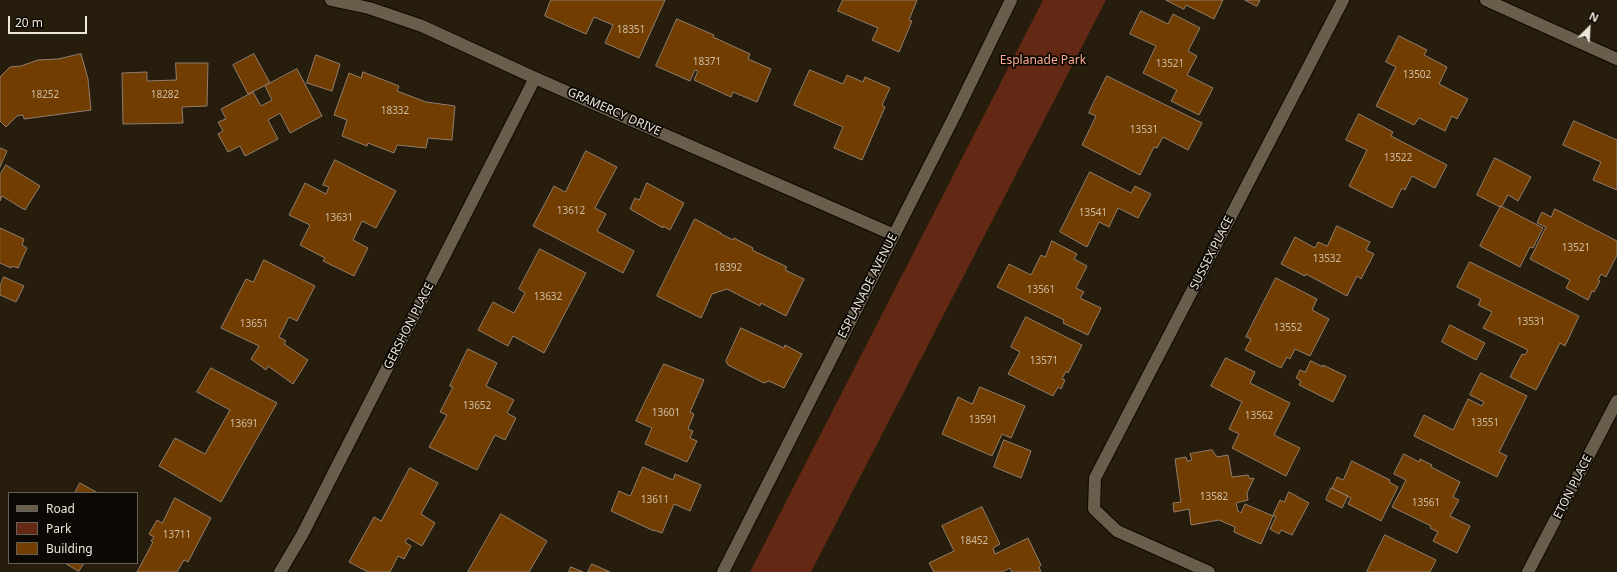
<!DOCTYPE html>
<style>
body{margin:0}
#map{position:relative;width:1617px;height:572px;overflow:hidden;background:#261d0c;font-family:"Noto Sans",sans-serif}
canvas{display:block}
.legend{position:absolute;left:8px;top:492px;width:130px;height:72px;box-sizing:border-box;background:#0c0803;border:1px solid #666159;margin:0;padding:5px 7px;list-style:none;font-size:12px;color:#ece6db}
.legend li{display:flex;align-items:center;gap:8px;height:20px}
.legend b{width:20px;border:1px solid #666159}
.north{position:absolute;left:1569px;top:8px;width:40px;height:40px;-webkit-text-stroke:3px #0c0803;paint-order:stroke;rotate:24deg;font-size:11px;font-weight:700;line-height:16px;text-align:center;color:#ece6db}
.north::after{content:'';display:block;margin:auto;width:14px;height:18px;background:#ece6db;clip-path:polygon(50% 0,100% 100%,50% 72%,0 100%)}
.scale{position:absolute;left:8px;top:16px;width:79px;height:18px;box-sizing:border-box;border:2px solid #ece6db;border-top:0;padding-left:5px;font-size:12px;line-height:14px;white-space:nowrap;color:#ece6db;-webkit-text-stroke:3px #0c0803;paint-order:stroke}
</style>
<div id="map">
<canvas width="1617" height="572"></canvas>
<ul class="legend">
<li><b style="height:5px;background:#685e4b"></b>Road</li>
<li><b style="height:11px;background:#632914"></b>Park</li>
<li><b style="height:11px;background:#713d00"></b>Building</li>
</ul>
<div class="north">N</div>
<div class="scale">20 m</div>
</div>
<script>
const context = document.querySelector('canvas').getContext('2d');
context.lineJoin = 'round';
function fill(path, color) { context.fillStyle = color; context.fill(path, 'evenodd'); }
function strokePath(path, color, width, dash) { context.strokeStyle = color; context.lineWidth = width; context.lineCap = dash ? 'butt' : 'round'; context.setLineDash(dash || []); context.stroke(path); }
function label(font, color, halo, rows, align = 'center') {
  context.font = font + ' "Noto Sans",sans-serif'; context.lineWidth = 3.5; context.setLineDash([]); context.textBaseline = 'middle'; context.strokeStyle = halo; context.fillStyle = color; for (const [text, x, y, turn = 0] of rows) {
    context.save(); context.translate(x, y); context.rotate((+turn || 0) * Math.PI / 180); context.textAlign = isNaN(turn) ? turn : align; if (halo) context.strokeText(text, 0, 0); context.fillText(text, 0, 0); context.restore();
  }
}
fill(new Path2D(`
 M1043,0h63l-295,572h-61z`), '#632914');
const building = new Path2D(`
 M551,0h114l-26,58 -34,-15 8,-18 -19,-8 -8,17 -41,-18z
 M843,0h74l-8,20 3,1 -13,31 -27,-12 6,-12 -40,-17z
 M1166,0h57l-9,19 -28,-14 -2,4z
 M1245,0h15l-3,6z
 M1141,11l27,13 5,-10 27,14 -12,23 9,5 -10,19 26,13 -14,27 -28,-14 6,-11 -34,-17 13,-27 -26,-12z
 M677,19l37,16 -1,2 37,17 -2,5 23,10 -14,33 -24,-10 -2,5 -37,-17 4,-9 -3,-1 -5,11 -34,-15z
 M1399,36l28,14 -3,5 23,12 -8,17 29,15 -11,20 -5,-3 -7,15 -26,-13 -5,7 -38,-19 20,-39 -10,-5z
 M81,54l7,25 3,31 -67,9 -1,-4 -6,1 -11,11 -6,-6v-44l10,-10 11,-1 17,-6 20,-1z
 M254,54l16,29 -22,11 -15,-29z
 M316,55l24,9 -8,27 -25,-8z
 M176,63h32l-1,43 -25,1 1,16 -60,1 -1,-51 25,-1v9l29,-1z
 M297,69l25,47 -32,17 -10,-20 -12,7 10,19 -33,17 -5,-10 -12,6 -10,-18 5,-3 -5,-9 8,-3 -5,-10 32,-17 8,14 11,-6 -7,-14z
 M810,70l33,14 4,-9 16,7 2,-5 25,11 -8,17 3,2 -23,53 -28,-12 9,-21 -49,-22z
 M363,72l36,14 -2,5 29,11 29,4 -3,34 -24,-2 -2,10 -29,-3 -3,8 -26,-10 -1,3 -25,-10 5,-16 -13,-5 15,-42 12,5z
 M1107,76l95,47 -14,27 -25,-13 -6,11 -3,-1 -14,28 -58,-30 14,-29 -7,-3z
 M1359,114l34,18 -2,4 56,29 -12,23 -23,-12 -7,14 -3,-2 -10,20 -43,-22 18,-36 -21,-10z
 M1574,121l43,19v50l-24,-10 8,-18 -38,-17z
 M0,148l7,3 -7,16z
 M586,151l31,16 -22,41 11,6 -9,17 37,20 -11,22 -90,-47 21,-40 11,6z
 M1495,158l36,19 -13,24 -10,-6 -6,11 -2,1 -23,-12z
 M335,160l61,31 -20,37 -14,-7 -9,19 15,8 -14,28 -31,-15 2,-3 -25,-13 10,-20 -21,-10 16,-32 21,11 3,-7 -6,-2z
 M6,165l34,21 -15,24 -23,-14 -2,5v-26z
 M1090,172l41,21 4,-7 16,8 -13,24 -20,-10 -9,19 -10,-5 -12,25 -27,-15z
 M647,183l37,20 -14,27 -7,-4v2l-33,-19 5,-11 4,2z
 M1501,206l42,22 -10,20 -3,-1 -10,20 -40,-21z
 M1555,209l62,32v14l-11,22 -5,-3 -3,6 2,1 -6,11 -2,-1 -4,9 -22,-12 4,-8 -40,-21 16,-32 -9,-4 5,-11 9,5z
 M695,219l26,14v1l12,6 1,-2 19,10 -1,2 35,17 -2,3 19,9 -18,37 -25,-13 -1,3 -33,-17 -15,5 -11,24 -44,-22z
 M1337,226l33,16 -4,8 8,4 -13,25 -4,-3 -10,20 -41,-22 -1,2 -24,-12 14,-27 20,11 3,-6 9,4z
 M0,228l24,11 -2,6 5,3 -9,20 -6,-2 -1,2 -11,-5z
 M1052,241l25,13 -3,5 13,7 -11,22 8,4 -4,6 21,10 -13,27 -25,-12 1,-3 -67,-33 12,-23 22,11 10,-20 4,2z
 M540,249l46,24 -42,80 -31,-17 -5,10 -30,-16 15,-28 21,11 11,-20 -6,-4z
 M264,260l51,26 -18,35 -8,-4 -10,20 7,4 -2,3 24,16 -15,24 -25,-18 -2,4 -15,-11 8,-13 -38,-18 25,-49 7,3z
 M1470,262l109,54 -14,30 -5,-3 -24,47 -26,-13 12,-23 3,1 3,-5 -45,-22 9,-16 -14,-7 3,-6 -24,-12z
 M4,277l20,9 -8,16 -16,-7v-9z
 M1276,278l41,21 -5,11 17,9 -19,37 -15,-7 -5,10 -3,-2 -6,11 -36,-18 6,-11 -5,-2z
 M1026,317l56,28 -14,28 -2,-2 -4,8 3,1 -4,9 -3,-2 -5,9 -45,-22 12,-22 -9,-5z
 M1450,325l35,18 -9,17 -34,-18z
 M741,328l43,20 1,-3 17,9 -18,34 -15,-7 -5,2 -36,-18 -2,-4z
 M468,349l29,14 -11,23 28,14 -7,13 9,5 -11,22 -10,-5 -18,35 -48,-23 18,-32 -7,-3 13,-25 -3,-1z
 M1226,358l29,14 -5,11 40,20 -16,32 26,13 -14,28 -54,-28 7,-14 -10,-5 13,-27 -31,-16z
 M1311,361l12,6v-2l23,11 -13,26 -34,-17 2,-4 -5,-3 4,-8 5,2z
 M664,364l40,16 -14,32 4,2 -6,15 5,2 -3,7 7,3 -10,21 -42,-18 7,-16 -16,-7z
 M211,368l66,35 -56,99 -62,-36 16,-28 30,16 25,-44 -33,-18z
 M1481,373l46,23 -28,56 8,4 -10,21 -83,-41 10,-21 29,15 15,-31 14,7 2,-4 -14,-7z
 M980,387l45,19 -14,32 -9,-4 -10,22 -50,-22 16,-37 14,7z
 M1004,440l27,11 -10,27 -27,-11z
 M1212,450l5,7 11,-2 4,22 16,-2 2,4 4,-1 -7,15 1,7 -12,3 2,8 3,2 4,-9 28,12 -12,28 -27,-12 1,-5 -16,-7 -28,5 -2,-16 -15,3 -1,-9 8,-1 -6,-43 11,-2 1,4 5,-1 -2,-6z
 M1404,454l15,8 1,-3 12,6 -1,2 29,15 -7,15 6,3 -9,16 20,10 -13,27 -24,-12 5,-9 -8,-4 1,-2 -39,-19 14,-27 -12,-6z
 M1352,461l38,19 -1,2 9,5 -17,34 -33,-17 3,-6 -19,-10 5,-11 6,3z
 M643,467l30,13 2,-6 26,11 -11,26 -16,-7 -12,29 -8,-3v1l-43,-20 8,-20 11,5z
 M410,468l28,15 -17,31 14,9 -13,23 -14,-8 -3,4 6,4 -7,13 -6,-3 -8,16h-22l-19,-10 25,-45 7,4z
 M80,483l18,10h-23z
 M1331,488l17,8 -6,12 -16,-8z
 M1289,492l20,11 -17,32 -11,-5 -2,4 -9,-5 6,-12 -3,-2 7,-15 4,2z
 M175,498l36,20 -23,44 -4,-2 -7,12h-40l16,-30 -2,-1 3,-4 -5,-3 8,-14 5,3z
 M982,507l18,37 -7,4 2,6 33,-16 13,27 -2,2 2,5h-29l-2,-4 -8,4h-68l-5,-9 25,-12 -12,-25z
 M501,514l46,27 -18,31h-61z
 M1385,535l51,25 -6,12h-63z
 M65,563h19l-5,8z
 M592,564l18,8h-22z
 M571,567l12,5h-14z`);
fill(building, '#713d00');
strokePath(building, '#917e6f', 1);
const street = new Path2D(`
 M331,0l38,8 53,18 113,52 359,157
 M280,572l22,-37 233,-457
 M1209,572l-92,-41 -23,-22 1,-31 248,-478
 M1528,572l89,-171`);
const secondary = new Path2D(`
 M1486,0l131,59
 M723,572l232,-457 56,-115`);
strokePath(street, '#0f0700', 14);
strokePath(secondary, '#0f0700', 14);
strokePath(street, '#685e4b', 12);
strokePath(secondary, '#685e4b', 12);
label('10px', '#cdbca4', null, [
 ["18351",631,30],
 ["18371",707,62],
 ["13521",1170,64],
 ["13502",1417,75],
 ["18252",45,95],
 ["18282",165,95],
 ["18332",395,111],
 ["13531",1144,130],
 ["13522",1398,158],
 ["13612",571,211],
 ["13541",1093,213],
 ["13631",339,218],
 ["13521",1576,248],
 ["13532",1327,259],
 ["18392",728,268],
 ["13561",1041,290],
 ["13632",548,297],
 ["13531",1531,322],
 ["13651",254,324],
 ["13552",1288,328],
 ["13571",1044,361],
 ["13652",477,406],
 ["13601",666,413],
 ["13562",1259,416],
 ["13591",983,420],
 ["13551",1485,423],
 ["13691",244,424],
 ["13582",1214,497],
 ["13611",655,500],
 ["13561",1426,503],
 ["13711",177,535],
 ["18452",974,541]
]);
label('12px', '#fcac90', '#0c0803', [
 ["Esplanade Park",1043,61]
]);
label('12px', '#ece6db', '#0c0803', [
 ["GRAMERCY DRIVE",614,112,24],
 ["SUSSEX PLACE",1212,253,-63],
 ["ESPLANADE AVENUE",868,286,-63],
 ["GERSHON PLACE",409,326,-63],
 ["ETON PLACE",1573,487,-63]
]);
</script>
